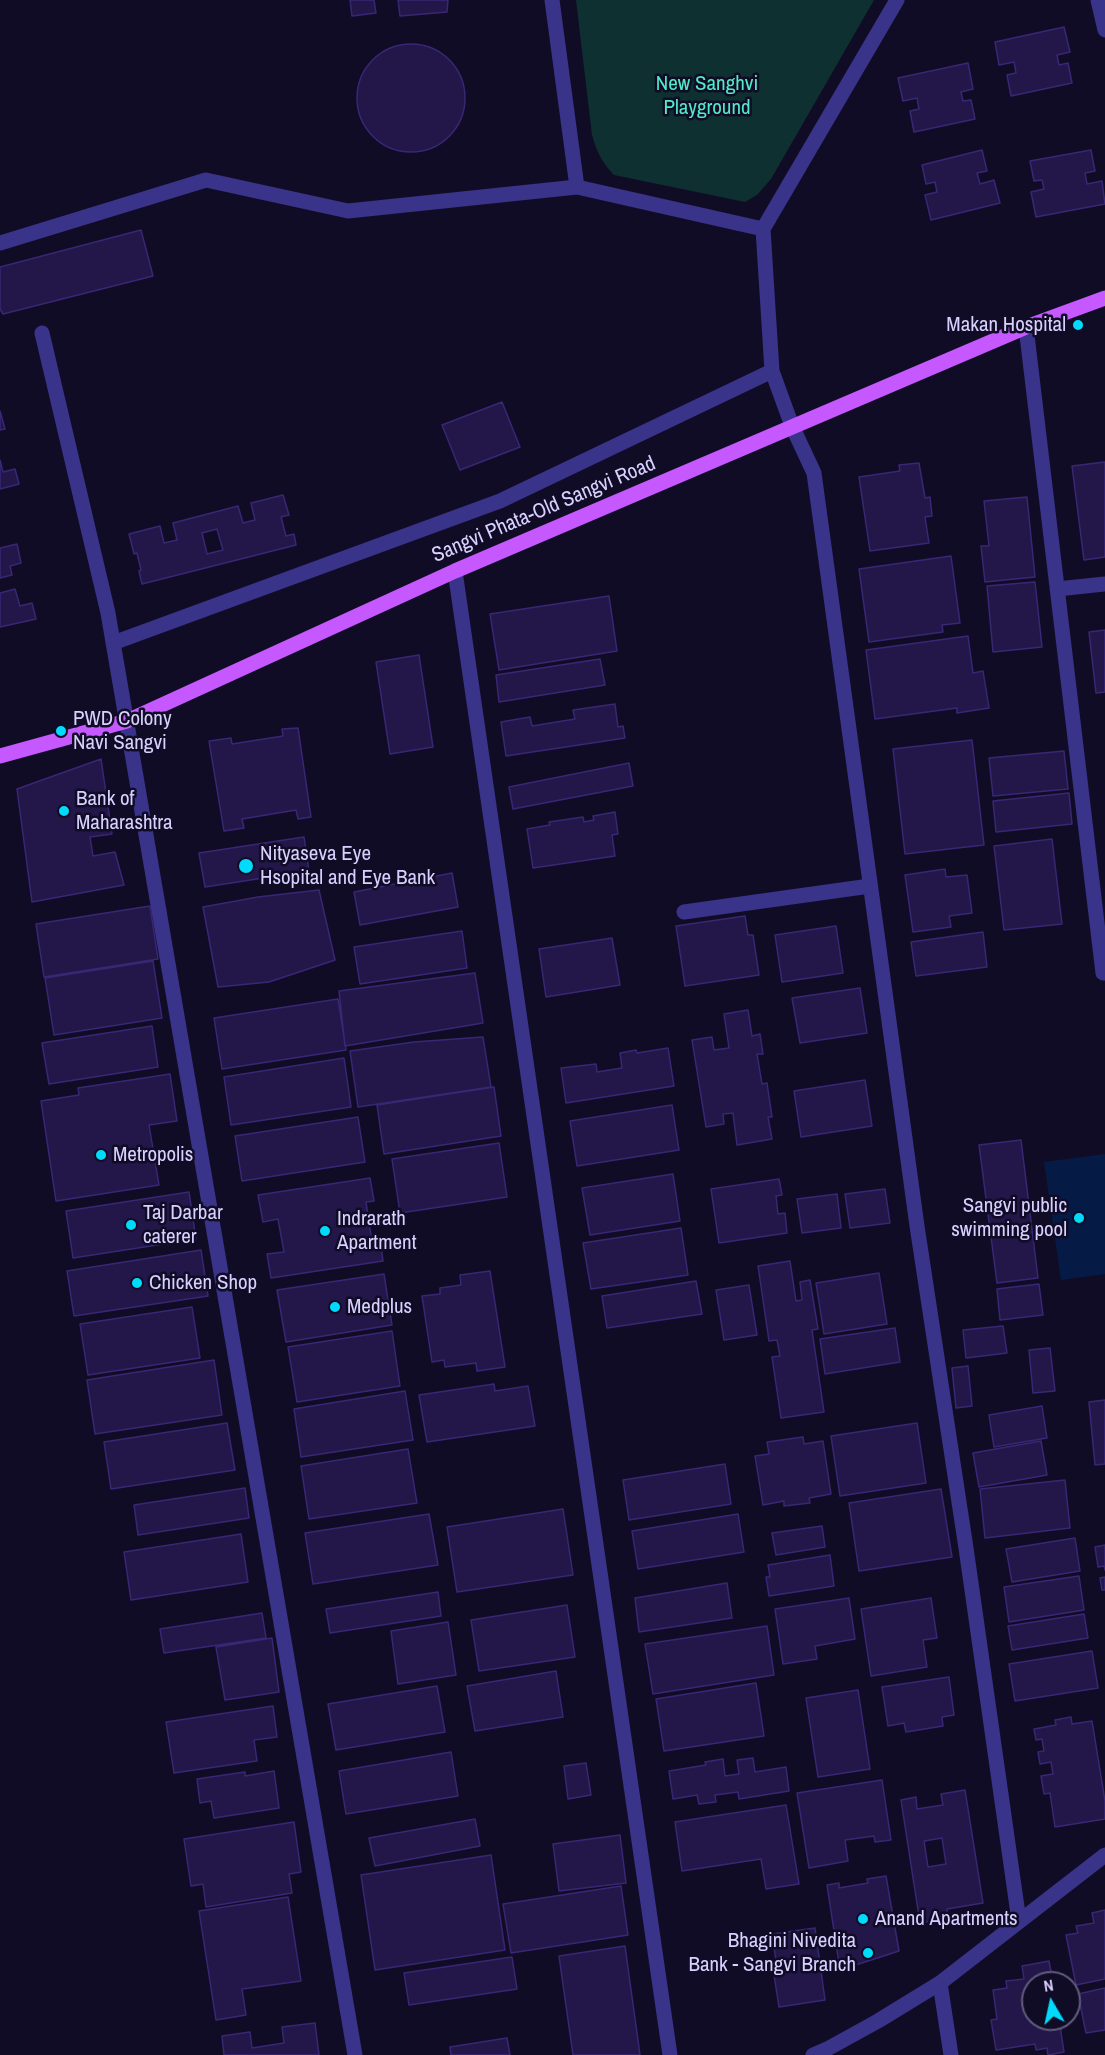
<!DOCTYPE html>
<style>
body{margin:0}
#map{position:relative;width:1105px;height:2055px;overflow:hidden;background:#110c26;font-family:"Archivo Narrow",sans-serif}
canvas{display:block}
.north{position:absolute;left:1021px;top:1971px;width:60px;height:60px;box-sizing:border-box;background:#110c26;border:2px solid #615b7d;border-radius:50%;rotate:351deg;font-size:16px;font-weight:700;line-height:24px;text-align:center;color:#d8d1ff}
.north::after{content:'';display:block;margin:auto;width:21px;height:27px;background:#00dbfc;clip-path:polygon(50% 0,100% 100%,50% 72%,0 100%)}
</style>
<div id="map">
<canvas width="1105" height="2055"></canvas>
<div class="north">N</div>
</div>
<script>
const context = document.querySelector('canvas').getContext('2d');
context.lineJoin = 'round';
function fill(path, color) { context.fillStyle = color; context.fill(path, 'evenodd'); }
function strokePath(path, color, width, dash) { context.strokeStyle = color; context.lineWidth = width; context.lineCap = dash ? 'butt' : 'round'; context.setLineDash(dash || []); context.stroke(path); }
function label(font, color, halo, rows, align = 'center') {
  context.font = font + ' "Archivo Narrow",sans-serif'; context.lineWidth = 5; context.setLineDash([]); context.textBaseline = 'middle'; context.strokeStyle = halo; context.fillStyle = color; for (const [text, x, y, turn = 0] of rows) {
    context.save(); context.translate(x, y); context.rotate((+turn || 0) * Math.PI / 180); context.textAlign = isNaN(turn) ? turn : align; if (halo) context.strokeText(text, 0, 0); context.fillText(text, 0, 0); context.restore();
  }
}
fill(new Path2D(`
 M576,0h298l-103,179 -14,16 -12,7 -131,-27c-12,-12 -17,-23 -22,-40z`), '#0f3030');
fill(new Path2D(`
 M1105,1154v120l-44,6 -17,-118z`), '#051b46');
const building = new Path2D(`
 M350,0h24l2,13 -24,3z
 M398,0h50l-1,12 -47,4z
 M1064,27l6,25 -13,3 2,10 9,-2 4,20 -61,13 -4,-21 9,-2 -2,-11 -15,3 -4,-23z
 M357 98a54 54 0 1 1 108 0a54 54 0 1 1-108 0Z
 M968,63l5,26 -12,3 2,9 8,-1 4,19 -61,13 -4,-21 9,-2 -2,-11 -14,3 -5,-23z
 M982,150l5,21 -10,2 3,11 14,-4 6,23 -69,17 -6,-25 12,-3 -2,-10 -9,2 -4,-19z
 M1091,150l4,21 -10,2 2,11 15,-3 3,23 -69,13 -5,-25 13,-3 -2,-9 -8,1 -4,-20z
 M141,230l12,46 -150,38 -3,-5v-42z
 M502,402l18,45 -60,23 -18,-45z
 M0,411l5,18 -5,1z
 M0,460l3,12 12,-3 4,15 -19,5z
 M1105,462v95l-21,3 -12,-94z
 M919,463l6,35 5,-1 2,19 -7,1 4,26 -59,8 -11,-74 41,-6 -1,-6z
 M283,495l6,20 -8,2 5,19 8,-2 2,11 -154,39 -3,-13 2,-1 -4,-17 -3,1 -5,-20 31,-8 4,17 13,-3 -4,-17 65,-17 5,17 12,-3 -4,-17zM217,529l6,21 -16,4 -5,-21z
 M1027,497l8,80 -50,5 -4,-36h8l-5,-45z
 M17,544l4,19 -11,3 2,9 -12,3v-30z
 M951,556l9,67 -18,2 1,7 -74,10 -10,-73z
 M1035,582l7,65 -49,5 -6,-66z
 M15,589l5,17 12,-3 4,16 -36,8v-34z
 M609,596l8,55 -118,19 -9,-56z
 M1105,630v62l-9,1 -7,-61z
 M968,636l5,37 10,-2 6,37 -32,5v-5l-82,11 -9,-69z
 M419,655l14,92 -43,7 -14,-92z
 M600,659l5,26 -106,17 -3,-27z
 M615,704l3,23 5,-1 2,12 -119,18 -5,-34 29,-5 2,9 43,-7 -2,-9z
 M298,728l13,89 -13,2 -2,-9 -54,9 2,9 -20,3 -15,-90 22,-3 1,6 51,-8 -1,-7z
 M972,740l12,105 -79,9 -12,-105z
 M1064,751l4,38 -75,7 -4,-38z
 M101,759l11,75 -22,3 3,19 22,-4 9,33 -92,17 -15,-113z
 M629,763l4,23 -120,23 -4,-22z
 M1069,793l3,31 -76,8 -3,-31z
 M615,812l3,22 -6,1 3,21 -82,12 -6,-39 23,-4 -1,-3 34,-5 1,5 10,-2 -1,-4z
 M304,837l5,34 -104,16 -6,-34z
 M1052,839l10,85 -58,6 -10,-84z
 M945,869l1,8 21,-2 5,38 -23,3 2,11 -38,5 -8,-57z
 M452,873l6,34 -98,18 -6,-33z
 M319,890l16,70 -66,22 -51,5 -15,-80 55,-10z
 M150,906l8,53 -114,18 -8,-53z
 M745,916l3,19h5l6,40 -74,11 -9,-60z
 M836,926l7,47 -61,9 -7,-47z
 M462,931l5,37 -107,16 -6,-37z
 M983,932l4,35 -71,9 -5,-34z
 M612,938l8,47 -74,12 -7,-48z
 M153,961l9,57 -108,17 -9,-57z
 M475,973l8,50 -138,23 -6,-55z
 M860,988l7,45 -67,10 -8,-45z
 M338,999l8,51 -124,19 -8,-51z
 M748,1010l4,26 8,-2 3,20h-6l5,30 5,-1 5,34h-4l4,22 -35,6 -4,-32 -10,1 1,10 -18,3 -14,-87 20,-3 2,13 15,-2 -5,-34z
 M152,1026l6,41 -109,17 -7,-41z
 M483,1037l8,50 -133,20 -8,-56 64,-9z
 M668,1048l6,38 -108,17 -5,-35 35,-4 1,8 25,-4 -2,-15 16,-3 1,3z
 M344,1058l7,49 -120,18 -7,-48z
 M170,1074l7,47 -28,4 10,60 -103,16 -15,-100 38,-6 -1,-7z
 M865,1080l7,46 -71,11 -7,-46z
 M494,1087l7,49 -117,18 -7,-49z
 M672,1105l7,45 -102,16 -7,-45z
 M358,1117l7,45 -123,19 -7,-45z
 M1021,1140l17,138 -41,5 -18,-138z
 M499,1143l8,54 -107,16 -8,-54z
 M673,1174l7,47 -90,14 -8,-47z
 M370,1178l4,23 -8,1 6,40 8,-2 3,21 -112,17 -4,-24 17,-2 -6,-33 -15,3 -5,-27z
 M779,1179l3,16 -6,1 2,18 7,-1 2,20 -68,10 -8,-54z
 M885,1189l5,34 -40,5 -5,-34z
 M189,1192l7,47 -123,19 -7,-47z
 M837,1194l4,34 -39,5 -5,-34z
 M681,1228l7,47 -97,14 -8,-46z
 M201,1250l7,46 -134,20 -7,-45z
 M790,1261l6,40 6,-1 -2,-18 10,-2 8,49 -6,1 12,82 -43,6 -9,-61 8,-1 -3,-16 -8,1 -11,-75z
 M490,1271l15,96 -28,4 -1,-8 -31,4 -1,-7 -12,2 -10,-66 18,-2v-6l21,-3 -1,-10z
 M879,1273l8,51 -63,10 -8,-51z
 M384,1274l8,51 -106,17 -9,-52z
 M696,1281l6,33 -95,14 -5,-32z
 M1039,1284l4,31 -43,5 -3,-31z
 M749,1285l8,50 -33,5 -8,-50z
 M192,1307l8,51 -112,17 -8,-51z
 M1003,1326l4,27 -41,5 -3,-28z
 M895,1328l5,34 -75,12 -5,-35z
 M392,1331l8,55 -103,16 -9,-55z
 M1050,1348l5,43 -22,2 -4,-43z
 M214,1360l8,55 -127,19 -8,-54z
 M968,1366l4,40 -16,2 -4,-40z
 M494,1384l1,7 33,-5 7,40 -108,16 -8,-47z
 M405,1391l8,49 -112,17 -7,-48z
 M1105,1400v64l-10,1 -6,-63z
 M1042,1406l5,32 -53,9 -5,-32z
 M227,1423l8,47 -124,19 -7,-47z
 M917,1423l9,60 -86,13 -9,-60z
 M803,1437l1,7 19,-3 8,53 -22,4 1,5 -26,3v-5l-21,4 -8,-49 14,-2 -2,-12z
 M1041,1441l6,34 -68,12 -6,-34z
 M408,1449l9,54 -108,16 -8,-53z
 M725,1464l6,40 -102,16 -6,-40z
 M1065,1480l5,48 -85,10 -5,-49z
 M245,1488l4,30 -111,17 -4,-30z
 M941,1489l11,68 -93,14 -10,-68z
 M563,1509l10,66 -116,17 -10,-65z
 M429,1514l9,51 -125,19 -8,-51z
 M738,1514l6,38 -106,17 -6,-38z
 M822,1526l3,21 -49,8 -4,-22z
 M241,1534l7,48 -117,18 -7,-48z
 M1075,1538l5,33 -68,11 -6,-33z
 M1105,1545v25l-1,-4 -6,1 -3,-20z
 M830,1555l4,31 -65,10 -3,-19h4l-2,-12z
 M1079,1576l5,34 -75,12 -5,-35z
 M1105,1577v13h-3l-2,-12z
 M727,1583l5,35 -93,14 -4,-34z
 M438,1592l3,24 -111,17 -4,-24z
 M849,1598l6,41 -40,7 2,13 -34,5 -8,-55z
 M931,1598l6,40 -14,2 4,27 -56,9 -10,-67z
 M567,1605l8,52 -96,14 -8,-51z
 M262,1613l4,25 -102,15 -4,-24z
 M1084,1614l4,24 -76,12 -4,-24z
 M448,1622l8,53 -58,9 -7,-53z
 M767,1626l7,49 -121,19 -8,-50z
 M272,1638l7,54 -54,8 -9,-53z
 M1092,1651l6,37 -83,13 -6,-37z
 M556,1671l7,46 -88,14 -8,-45z
 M949,1677l5,38 -12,2 1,9 -37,6 -2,-9 -16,3 -6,-39z
 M756,1683l8,53 -100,15 -8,-52z
 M437,1686l8,46 -109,18 -8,-46z
 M858,1690l12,79 -52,8 -12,-79z
 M273,1706l4,31 -23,3 3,21 -83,12 -8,-51z
 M1071,1717l1,7 20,-3 13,80v18l-50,8 -5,-34 -6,1 -3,-18 12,-2 -2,-12 -11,2 -2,-12 6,-1 -2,-12 -6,1 -2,-11 22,-4 -1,-5z
 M451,1752l7,44 -112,18 -7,-43z
 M753,1758l2,14 31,-5 3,24 -50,8 -1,-7 -23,3 1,7 -17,2 -2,-9 -24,4 -4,-28 37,-6 -1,-3 18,-3 2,17 14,-2 -2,-14z
 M586,1763l5,32 -23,4 -4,-33z
 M274,1771l5,37 -65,10 -3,-17 -11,2 -3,-24 48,-7v4z
 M882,1780l9,60 -16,2 -1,-6 -29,4 3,21 -39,7 -12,-75z
 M965,1790l18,113 -36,6 1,9 -28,5 -19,-123 15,-3 1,12 26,-4 -2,-11zM942,1838l4,26 -18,3 -4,-26z
 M786,1805l13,79 -33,5 -5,-30 -79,12 -7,-49z
 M475,1819l5,27 -105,20 -6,-28z
 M294,1822l7,50 -12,2 3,19 -86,14 -3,-23 -12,2 -7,-47z
 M620,1835l6,48 -67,8 -6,-47z
 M491,1855l14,95 -130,20 -14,-95z
 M886,1876l13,75 -59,19 -13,-85 12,-2v5l29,-5 -1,-4z
 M621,1886l7,49 -117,18 -8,-49z
 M288,1897l13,84 -59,8 4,26 -30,5 -17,-109z
 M1105,1910v69l-29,6 -10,-50 12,-2 -2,-7 18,-3 -2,-10z
 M815,1928l10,72 -46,7 -5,-32 4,-1 -6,-40z
 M625,1946l15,109h-67l-14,-99z
 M512,1957l5,32 -108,16 -5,-32z
 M1049,1961l4,22h-20v36h26l5,33 -16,3 -1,-7 -11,2 -1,-6 -39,6 -5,-30 6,-1 -4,-29 14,-2 -1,-7 18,-2 -2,-13z
 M1105,1988v42l-19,3 -8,-39z
 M315,2023l4,32h-95l-2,-19 28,-4 2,16 32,-5 -2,-16z
 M507,2038l3,17h-59l-1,-8z`);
fill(building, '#221748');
strokePath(building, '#392776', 1.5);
strokePath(new Path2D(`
 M552,0l25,187
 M897,0l-134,229 9,142 20,55 22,47 103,753 49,322 53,373
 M1098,0l7,30
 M0,243l206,-63 142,31 229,-24 186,42
 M1026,327l77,646h2
 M42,333l66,280 247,1442
 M455,571l215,1484
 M1057,589l48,-5
 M113,643l387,-142 272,-130
 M684,912l186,-26
 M940,1983l11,72
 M813,2055l16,-7 49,-27 62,-38 165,-128`), '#393389', 15);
strokePath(new Path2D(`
 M0,756l127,-35 328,-150 571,-244 79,-29`), '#c658ff', 15);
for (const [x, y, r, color] of [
 [1078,325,6,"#00dbfc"],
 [61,731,6,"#00dbfc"],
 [64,811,6,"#00dbfc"],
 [246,866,8,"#00dbfc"],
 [101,1155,6,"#00dbfc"],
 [1079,1218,6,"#00dbfc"],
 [131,1225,6,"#00dbfc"],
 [325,1231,6,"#00dbfc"],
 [137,1283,6,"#00dbfc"],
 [335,1307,6,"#00dbfc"],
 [863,1919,6,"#00dbfc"],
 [868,1953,6,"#00dbfc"]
]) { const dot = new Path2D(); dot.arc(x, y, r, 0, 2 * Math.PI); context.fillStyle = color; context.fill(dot); strokePath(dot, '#110c26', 2); }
label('21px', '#52eac8', '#110c26', [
 ["New Sanghvi",707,84],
 ["Playground",707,108]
]);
label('21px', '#d8d1ff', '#110c26', [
 ["Makan Hospital",1066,325,"right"],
 ["PWD Colony",73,719],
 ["Navi Sangvi",73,743],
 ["Bank of",76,799],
 ["Maharashtra",76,823],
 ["Nityaseva Eye",260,854],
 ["Hsopital and Eye Bank",260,878],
 ["Metropolis",113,1155],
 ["Sangvi public",1067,1206,"right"],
 ["swimming pool",1067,1230,"right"],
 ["Taj Darbar",143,1213],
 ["caterer",143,1237],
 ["Indrarath",337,1219],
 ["Apartment",337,1243],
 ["Chicken Shop",149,1283],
 ["Medplus",347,1307],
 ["Anand Apartments",875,1919],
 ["Bhagini Nivedita",856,1941,"right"],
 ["Bank - Sangvi Branch",856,1965,"right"]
], 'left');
label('21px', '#d8d1ff', '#110c26', [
 ["Sangvi Phata-Old Sangvi Road",544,510,-23]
]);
</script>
